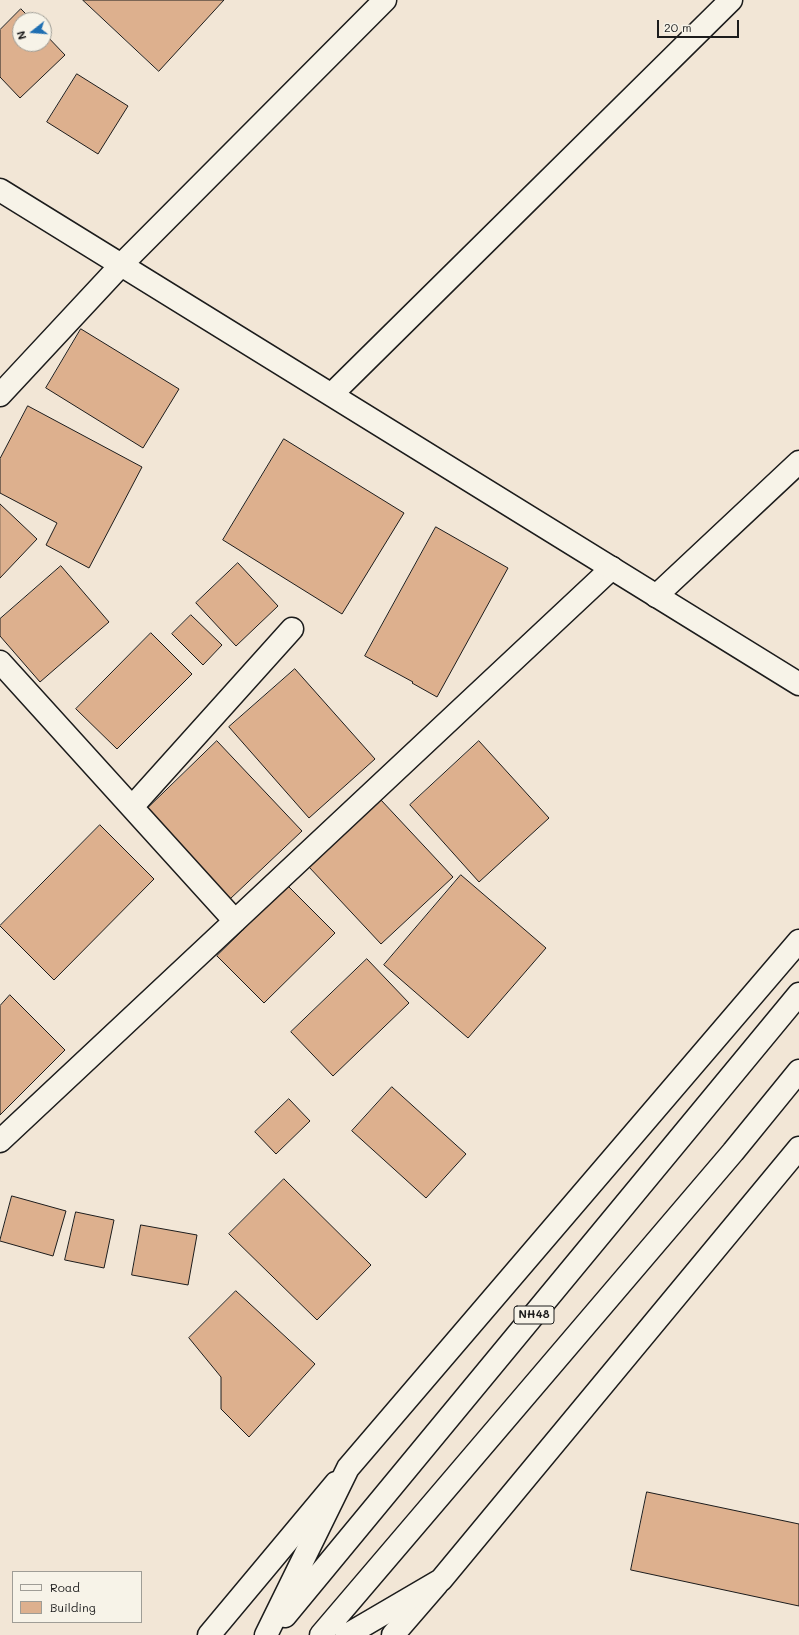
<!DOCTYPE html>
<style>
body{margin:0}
#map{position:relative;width:799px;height:1635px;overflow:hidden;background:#f2e6d6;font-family:Mali,sans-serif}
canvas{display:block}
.legend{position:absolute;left:12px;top:1571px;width:130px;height:52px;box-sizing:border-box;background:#f7f3e8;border:1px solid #9f9d96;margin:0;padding:5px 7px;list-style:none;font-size:12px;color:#1c1c1c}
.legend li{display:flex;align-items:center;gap:8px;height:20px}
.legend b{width:20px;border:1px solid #9f9d96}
.north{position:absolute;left:12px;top:12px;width:40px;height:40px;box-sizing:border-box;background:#f7f3e8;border:1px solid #9f9d96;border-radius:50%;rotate:253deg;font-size:11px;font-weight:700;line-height:16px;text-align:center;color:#1c1c1c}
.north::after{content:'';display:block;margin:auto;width:14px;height:18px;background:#1f6fb2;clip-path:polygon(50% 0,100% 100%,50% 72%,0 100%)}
.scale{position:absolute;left:657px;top:20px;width:82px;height:18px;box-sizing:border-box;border:2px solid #1c1c1c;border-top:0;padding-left:5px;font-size:12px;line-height:14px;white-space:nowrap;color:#1c1c1c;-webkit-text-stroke:3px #f7f3e8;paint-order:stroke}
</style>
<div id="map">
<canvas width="799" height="1635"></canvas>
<ul class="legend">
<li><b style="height:5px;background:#f7f3e8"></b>Road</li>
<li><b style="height:11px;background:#ddb08e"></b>Building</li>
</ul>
<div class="north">N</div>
<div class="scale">20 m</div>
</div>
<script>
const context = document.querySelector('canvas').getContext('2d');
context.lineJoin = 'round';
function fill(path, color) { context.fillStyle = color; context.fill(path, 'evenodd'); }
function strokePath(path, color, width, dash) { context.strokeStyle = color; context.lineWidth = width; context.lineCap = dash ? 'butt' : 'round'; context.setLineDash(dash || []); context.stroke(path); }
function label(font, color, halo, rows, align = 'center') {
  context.font = font + ' Mali,sans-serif'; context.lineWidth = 3; context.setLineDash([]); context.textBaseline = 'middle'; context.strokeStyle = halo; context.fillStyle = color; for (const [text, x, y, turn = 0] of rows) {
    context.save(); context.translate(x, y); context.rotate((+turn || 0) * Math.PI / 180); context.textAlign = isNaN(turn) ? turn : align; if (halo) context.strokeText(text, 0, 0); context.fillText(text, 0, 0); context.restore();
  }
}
const building = new Path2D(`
 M83,0h141l-65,71z
 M21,9l11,11h-12v24h24v-11l21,22 -45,43 -20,-21v-47z
 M77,74l51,32 -30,48 -51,-32z
 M81,329l98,60 -36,59 -97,-60z
 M28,406l114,61 -53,101 -43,-23 11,-22 -57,-30v-34z
 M284,439l120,74 -62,101 -119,-74z
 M0,504l37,35 -37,39z
 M436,527l72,41 -71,129 -25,-14 1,-1 -48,-26z
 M238,563l40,43 -42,40 -40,-43z
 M61,566l48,56 -69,60 -40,-46v-17z
 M191,615l31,30 -19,20 -31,-31z
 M151,633l41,41 -75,75 -41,-40z
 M295,669l80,90 -66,59 -80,-91z
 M217,741l85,90 -72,68 -84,-89z
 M479,741l70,77 -70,64 -69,-77z
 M381,800l72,77 -72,67 -72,-77z
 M100,825l54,54 -100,101 -54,-54z
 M461,875l85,73 -78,90 -84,-73z
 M288,886l47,47 -71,70 -47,-47z
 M367,959l42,44 -76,73 -42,-44z
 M10,995l55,55 -65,65v-109z
 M392,1087l74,67 -40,44 -74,-67z
 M289,1099l21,22 -34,33 -21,-22z
 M284,1179l87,86 -54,55 -88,-86z
 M12,1196l54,15 -13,45 -53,-15z
 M76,1212l38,8 -10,48 -39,-8z
 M141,1225l56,10 -9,50 -56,-10z
 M236,1291l79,73 -66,73 -28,-28v-32l-32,-39z
 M647,1492l152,32v82l-168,-36z`);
fill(building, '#ddb08e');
strokePath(building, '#1c1c1c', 1);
const street = new Path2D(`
 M332,394l399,-394
 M0,395l122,-131
 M656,596l143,-134
 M0,662l235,259
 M132,807l160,-178
 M0,1141l612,-573`);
const secondary = new Path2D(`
 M0,190l799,494
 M122,264l263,-264
 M209,1635l127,-152
 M393,1635l44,-51`);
const highway = new Path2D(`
 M285,1616l514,-622
 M266,1635l82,-167 451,-527
 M321,1635l412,-483 66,-81
 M347,1635l94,-55 358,-432`);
strokePath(street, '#1c1c1c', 25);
strokePath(secondary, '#1c1c1c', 25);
strokePath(highway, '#1c1c1c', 25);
strokePath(street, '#f7f3e8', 22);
strokePath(secondary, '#f7f3e8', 22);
strokePath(highway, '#f7f3e8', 22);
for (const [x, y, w] of [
 [534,1315,40]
]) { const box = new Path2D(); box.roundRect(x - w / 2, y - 9, w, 18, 3); context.fillStyle = '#f7f3e8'; context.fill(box); strokePath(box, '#1c1c1c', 1); }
label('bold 11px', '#1c1c1c', null, [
 ["NH48",534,1315]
]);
</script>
